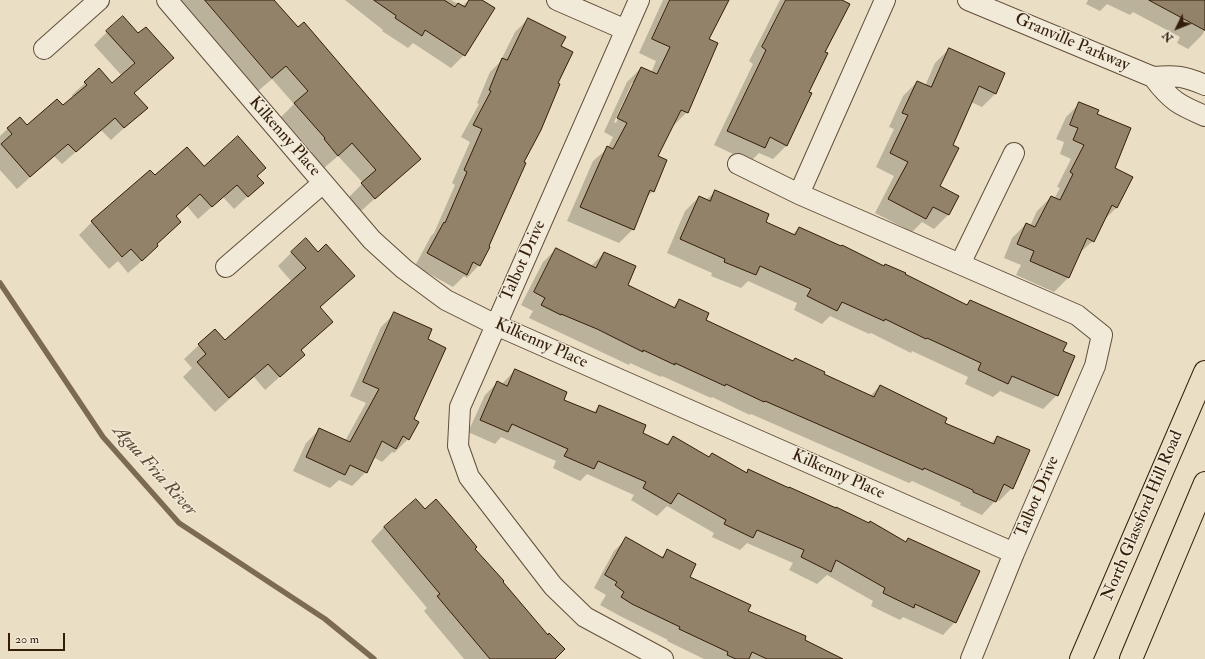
<!DOCTYPE html>
<style>
body{margin:0}
#map{position:relative;width:1205px;height:659px;overflow:hidden;background:#eadfc4;font-family:"IM FELL Double Pica",serif}
canvas{display:block}
.north{position:absolute;left:1157px;top:8px;width:40px;height:40px;-webkit-text-stroke:3px #f1ead9;paint-order:stroke;rotate:227deg;font-size:11px;font-weight:700;line-height:16px;text-align:center;color:#341d09}
.north::after{content:'';display:block;margin:auto;width:14px;height:18px;background:#341d09;clip-path:polygon(50% 0,100% 100%,50% 72%,0 100%)}
.scale{position:absolute;left:8px;top:633px;width:57px;height:18px;box-sizing:border-box;border:2px solid #341d09;border-top:0;padding-left:5px;font-size:12px;line-height:14px;white-space:nowrap;color:#341d09;-webkit-text-stroke:3px #f1ead9;paint-order:stroke}
</style>
<div id="map">
<canvas width="1205" height="659"></canvas>
<div class="north">N</div>
<div class="scale">20 m</div>
</div>
<script>
const context = document.querySelector('canvas').getContext('2d');
context.lineJoin = 'round';
function fill(path, color) { context.fillStyle = color; context.fill(path, 'evenodd'); }
function strokePath(path, color, width, dash) { context.strokeStyle = color; context.lineWidth = width; context.lineCap = dash ? 'butt' : 'round'; context.setLineDash(dash || []); context.stroke(path); }
function label(font, color, halo, rows, align = 'center') {
  context.font = font + ' "IM FELL Double Pica",serif'; context.lineWidth = 3; context.setLineDash([]); context.textBaseline = 'middle'; context.strokeStyle = halo; context.fillStyle = color; for (const [text, x, y, turn = 0] of rows) {
    context.save(); context.translate(x, y); context.rotate((+turn || 0) * Math.PI / 180); context.textAlign = isNaN(turn) ? turn : align; if (halo) context.strokeText(text, 0, 0); context.fillText(text, 0, 0); context.restore();
  }
}
fill(new Path2D(`
 M180,0h92l147,159 -58,52 -12,-14 14,-14 -25,-27 -14,12 -13,-15 1,-1 -31,-35 13,-13 -22,-25 -14,12 -13,-14 1,-1z
 M345,0h106l11,6 7,-6h12l-17,55 -13,13 -38,-25 -5,5 -26,-17 1,-1z
 M663,0h65l-20,40 -21,72 -14,14h-1l-15,31 -4,34 -7,7 -13,31 -14,14 -52,-22 26,-60 15,-13 5,-11 -9,-5 23,-50 14,-14 10,5 5,-12 -17,-8zM632,83h2l-18,40 -2,-1z
 M780,0h59l-15,52 -37,93 -14,14 -14,-6 -9,9 -36,-17 39,-81 -4,-3z
 M1088,0h117v30l-3,5 -14,14 -11,-6 3,-6 -47,-25 -3,3 -23,-11 -7,7 -14,-7z
 M528,19l32,27 -3,37 -78,182 -12,13 -3,-2 -11,11 -38,-21 16,-30 3,-3 21,-48 -3,-2 18,-41 -9,-5 18,-33 -2,-1 13,-31 10,-10 15,-30z
 M107,32l31,3 34,23 -38,35 12,15 -35,32 -10,-10 -39,34 -8,-8 -37,33 -17,-19v-34l19,-18 8,9 36,-20 10,-9 -1,-3 27,-25 13,14 10,-8 -28,-31z
 M949,49l47,44 -14,14 -11,-5 -20,44 -12,41 18,9 -9,19 -14,14 -12,-7 -10,10 -37,-19 19,-37 -18,-9 18,-38 -5,-2 14,-31 14,-14 8,4 10,-23z
 M1080,103l16,12 17,53 4,39 -14,14 -10,20 -15,13 -10,24 -14,14 -38,-17 5,-10 -17,-7 8,-20 14,-14 4,2 7,-15 14,-14 3,2 6,-11 -3,-1 14,-28 -11,-5 4,-12 -8,-3 10,-22z
 M204,167l52,10 6,6 -28,26 -11,-12 -25,22 -11,-13 -12,11 5,5 -24,23 -12,14 -16,14 -10,-12 -9,8 -30,-34 13,-13 62,-45z
 M715,192l50,31 27,12 7,-7 84,38 2,-1 81,41 4,-5 92,50 -5,44 -14,14 -43,-18 -7,6 -28,-13 3,-7 -56,-26 -1,2 -40,-20 -2,1 -39,-18 -8,8 -28,-14 3,-7 -49,-22 -7,7 -30,-12 1,-3 -45,-20 18,-42 14,-14 7,3z
 M556,249l35,17 13,-13 23,32 45,23 7,-8 26,20 165,76 10,-10 64,37 46,21 7,-7 15,51 -13,13 -3,-1 -14,15 -22,-10 1,-2 -49,-22 -3,2 -158,-69 -1,1 -38,-18 -1,1 -49,-22 -1,1 -31,-14 -1,2 -100,-47 4,-7 -12,-6 22,-43z
 M292,252l26,1 35,23 -34,32 12,14 -30,29 3,4 -39,35 -11,-13 -39,35 -32,-35 9,-9 -8,-9 31,-29 10,12 67,-60 -14,-16z
 M395,313l18,107 -5,19 -14,14 -2,-1 -10,10 -9,-5 -7,15 -14,14 -13,-6 -9,8 -37,-17 13,-28 14,-14 25,12 21,-38 -16,-7 31,-69z
 M515,370l47,30 31,13 6,-7 42,28 24,11 8,-7 35,20 4,-4 34,19 3,-3 156,73 3,-4 47,83 -12,13 -40,-18 -3,3 -29,-14 2,-5 -46,-26 -10,9 -28,-14 4,-7 -46,-20 -7,7 -28,-13 2,-4 -47,-27 -10,10 -26,-16 3,-5 -47,-21 -7,7 -27,-13 3,-7 -55,-24 -6,7 -27,-12 17,-37 12,-12 5,1z
 M425,510l77,72 51,77h-89l-40,-48 3,-3 -56,-67 13,-14z
 M626,539l34,19 8,-7 21,26 58,35 94,47h-137l-37,-18 1,-1 -48,-24 -20,-11 6,-10 -12,-7 20,-37z`), '#0003');
strokePath(new Path2D(`
 M0,283l103,154 76,86 146,96 49,40`), '#7c6a53', 5.5);
const building = new Path2D(`
 M205,0h69l24,27 6,-5 117,137 -46,40 -14,-16 15,-13 -24,-27 -14,13 -14,-17 1,-1 -31,-35 14,-12 -22,-25 -14,12z
 M374,0h70l11,7 3,-4 7,4 4,-7h13l13,8 -30,48 -40,-26 -3,6 -27,-18 1,-2z
 M670,0h59l-20,39 9,4 -30,70 -7,-3 -23,46 9,4 -13,32 -4,-2 -16,40 -54,-23 27,-61 6,3 14,-26 -10,-5 24,-51 16,7 13,-27 -18,-8z
 M786,0h56l8,4 -25,48 3,1 -19,39 3,1 -25,53 -17,-9 -5,11 -38,-17 39,-81 -4,-3z
 M1149,0h56v30z
 M123,16l15,17 8,-6 28,31 -40,35 14,15 -24,20 -9,-10 -39,34 -8,-8 -38,33 -29,-33 11,-10 -5,-6 13,-11 7,8 30,-26 6,6 24,-20 -3,-3 15,-14 13,15 23,-20 -29,-32z
 M528,18l38,19 -5,9 12,6 -15,31 2,1 -19,46 -17,32 2,1 -37,83 1,1 -10,19 -7,-4 -6,13 -40,-22 17,-31 1,1 22,-51 -3,-2 18,-41 -9,-4 18,-34 -2,-1 13,-32 5,2z
 M949,48l56,25 -9,21 -17,-8 -26,59 6,3 -19,38 19,10 -10,19 -16,-8 -7,12 -38,-20 20,-37 -18,-9 18,-38 -6,-2 15,-32 14,6z
 M1079,102l20,8 -2,4 34,14 -16,40 18,9 -16,31 -5,-3 -18,37 -7,-4 -18,40 -39,-17 4,-10 -17,-7 9,-21 9,4 16,-31 9,4 13,-26 -3,-2 14,-27 -11,-5 5,-12 -8,-3z
 M238,136l28,32 -9,8 7,7 -16,14 -11,-12 -25,22 -12,-13 -24,22 5,6 -24,22 1,2 -16,15 -11,-12 -9,8 -31,-36 59,-51 5,5 32,-28 17,19z
 M715,190l54,24 -3,8 29,13 4,-8 42,19 1,-1 42,21 1,-2 21,9 -1,1 62,31 3,-5 97,43 -4,8 12,5 -17,40 -46,-20 -4,8 -30,-14 3,-7 -54,-25 -1,1 -41,-20 -1,2 -42,-19 -5,9 -30,-15 4,-7 -51,-23 -4,9 -32,-13 1,-3 -45,-20 19,-43 11,5z
 M306,238l12,14 8,-8 29,32 -35,31 13,15 -32,28 4,5 -25,22 -12,-13 -39,34 -32,-36 9,-8 -8,-10 17,-15 10,11 81,-72 -15,-16z
 M556,248l40,20 8,-16 32,14 -8,19 47,23 4,-9 30,14 -3,7 87,41 2,-3 30,14 -1,2 50,23 6,-12 67,33 -2,5 49,21 3,-8 33,14 -17,39 -9,-5 -8,18 -23,-10v-2l-49,-22 -1,2 -158,-69 -1,1 -38,-18 -1,2 -50,-23v2l-32,-15v2l-46,-23 -36,-15v1l-20,-10 4,-7 -11,-6z
 M394,312l38,17 -4,10 18,9 -32,71 5,3 -10,18 -6,-4 -7,13 -14,-8 -15,32 -17,-8 -5,10 -39,-18 13,-29 31,14 29,-53 -16,-7z
 M515,369l52,23 -3,8 32,13 3,-8 47,20 -3,8 25,12 5,-9 36,21 3,-4 35,20 1,-4 41,19v-1l47,21v-1l33,16 1,-2 36,21 2,-4 72,33 -24,52 -41,-19 -1,4 -31,-15 2,-5 -49,-28 -5,12 -30,-15 3,-7 -47,-20 -4,8 -29,-14 2,-4 -48,-27 -7,11 -28,-16 3,-6 -48,-21 -4,8 -30,-13 4,-7 -56,-25 -4,8 -28,-12 17,-39 10,5z
 M416,499l9,10 11,-10 14,16 27,32 -2,2 29,32 -1,1 45,53 1,-2 16,16 -10,10h-65l-53,-63 3,-2 -56,-67z
 M626,537l37,21 4,-9 29,15 -6,13 61,28 -3,6 58,25 -1,4 38,19h-76l-15,-7 -3,7h-13l-9,-4 1,-3 -49,-23 1,-2 -48,-23 -11,-7 3,-5 -9,-7 2,-3 -12,-7z`);
fill(building, '#93826a');
strokePath(building, '#341d09', 1);
const street = new Path2D(`
 M167,0l205,240 32,29 42,31 50,25 518,228
 M557,0l69,30
 M639,0l-179,407 -2,39 11,31 84,109 32,31 78,42
 M968,0l185,77c23,-2 31,-1 52,8
 M44,49l55,-49
 M1153,77c18,24 26,28 52,39
 M738,164l61,30 278,121 25,20 -7,31 -81,187 -43,106
 M799,194l86,-194
 M960,264l54,-111
 M226,267l97,-84`);
const primary = new Path2D(`
 M1081,659l124,-287
 M1131,659l74,-176`);
strokePath(street, '#624e38', 22);
strokePath(primary, '#341d09', 24);
strokePath(street, '#f1ead9', 20);
strokePath(primary, '#eadfc4', 22);
label('17px', '#341d09', '#f1ead9', [
 ["Granville Parkway",1072,43,23],
 ["Kilkenny Place",284,137,49],
 ["Talbot Drive",524,261,-66],
 ["Kilkenny Place",541,344,24],
 ["Kilkenny Place",838,475,24],
 ["Talbot Drive",1038,497,-67],
 ["North Glassford Hill Road",1143,516,-67]
]);
label('italic 18px', '#5e4a34', '#f1ead9', [
 ["Agua Fria River",154,471,48]
]);
</script>
